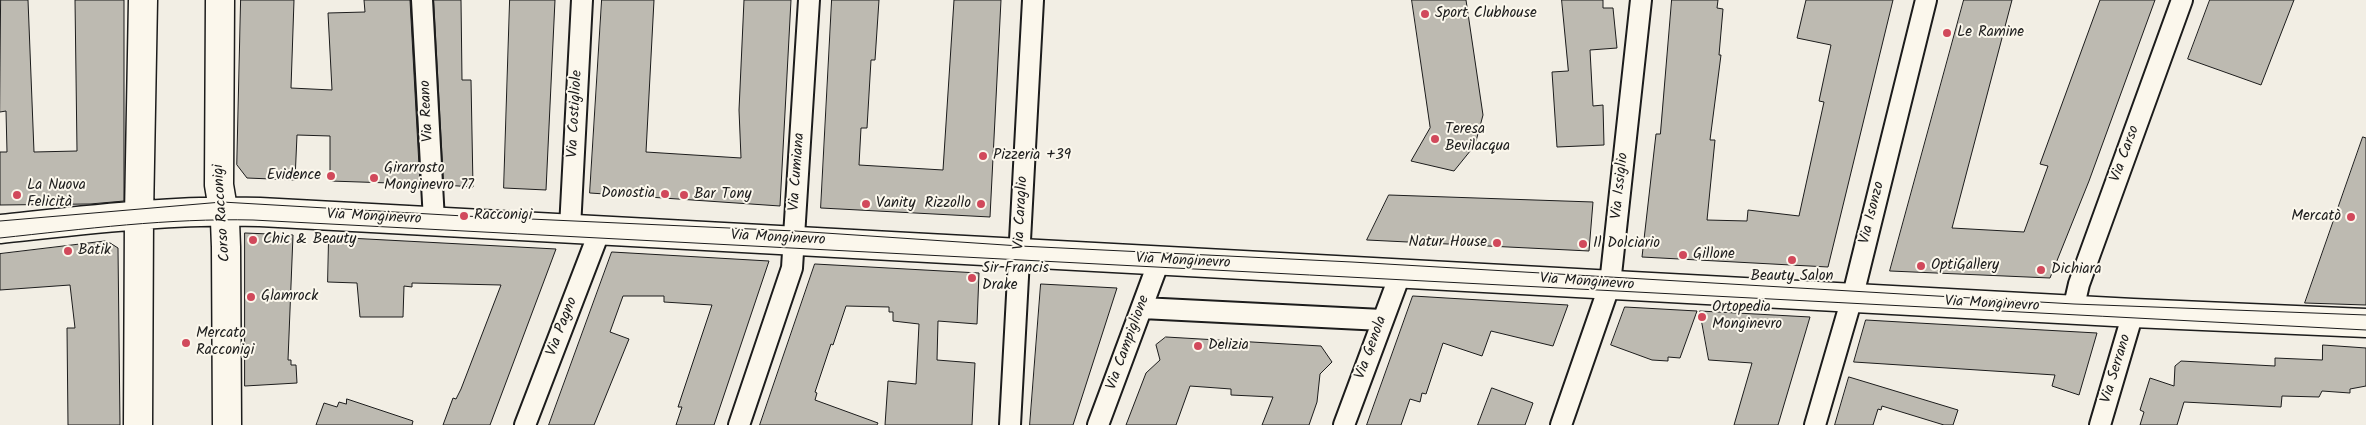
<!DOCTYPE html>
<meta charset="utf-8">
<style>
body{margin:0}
canvas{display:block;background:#f2eee4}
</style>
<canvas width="2366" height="425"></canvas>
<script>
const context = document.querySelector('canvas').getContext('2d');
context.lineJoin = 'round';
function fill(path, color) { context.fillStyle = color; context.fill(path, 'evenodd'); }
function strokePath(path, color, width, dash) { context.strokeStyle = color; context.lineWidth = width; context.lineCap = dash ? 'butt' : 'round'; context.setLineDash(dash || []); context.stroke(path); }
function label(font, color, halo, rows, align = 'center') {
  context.font = font + ' Kalam,sans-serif'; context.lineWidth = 4; context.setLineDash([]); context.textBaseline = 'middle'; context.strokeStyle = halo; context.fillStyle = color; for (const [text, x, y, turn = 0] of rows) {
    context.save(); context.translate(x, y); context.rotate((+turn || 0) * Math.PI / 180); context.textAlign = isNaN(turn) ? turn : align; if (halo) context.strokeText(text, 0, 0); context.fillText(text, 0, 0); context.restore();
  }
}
const building = new Path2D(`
 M1,0h27l6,152 43,-1 -2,-151h49v201l-34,3 -90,1v-53h7l-1,-41 -6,1z
 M241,0h53l-3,88 41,2 -4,-77 37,-1 -1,-12h46l10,184 -90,-3v-45l-33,-1 -2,45 -48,-2 -10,-13z
 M434,0h27l1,80h9l2,107 -29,-2z
 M510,0h45l-9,190 -42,-2z
 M602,0h52l-8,152 95,6 -2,-48 5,-110h47l-11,206 -190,-13z
 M832,0h47l-4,60h-4l-4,68h-6l-2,37 84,5 11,-170h47l-11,217 -169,-9z
 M1412,0h54l17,115 -8,30 -21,26 -43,-10 19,-33z
 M1562,0h41v8h10l4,40 -27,2 3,56 10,-1 1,40 -47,2 -5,-75 16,-1z
 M1672,0h46l-1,8 6,1 -4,46h2l-11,85h5l-8,80 40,1 1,-11 51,6 25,-114 -5,-1 12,-56 -34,-7 9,-38h87l-65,267 -186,-10 14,-123h4z
 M1964,0h48l-60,228 72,4 24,-66 -8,-2 60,-164h55l-66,181 -39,97 -160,-7z
 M2210,0h84l-33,85 -73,-26z
 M2363,137l3,1v167l-61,-2z
 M1389,195l204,7 -4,49 -222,-11z
 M245,233l48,2 -5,125h3v5h5l1,18 -52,3z
 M329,237l227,12 -66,176h-47l10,-27 3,1 5,-10 40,-104 -89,-2v4l-8,-1 -1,31h-43l-3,-34 -29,-1z
 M107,241l11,7 2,177h-52l-1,-97h8l-5,-43 -70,5v-36z
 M612,252l157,9 -55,164h-38l6,-18h-4l34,-102 -48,-3v-6h-41l-13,36 19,7 -35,86h-45z
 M815,264l164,9 -2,51 -39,-3 -1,39 38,3 -3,62h-87l3,-44 28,3 3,-60 -26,-3v-9h-4v-5l-43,-1 -13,39 -2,-1 -16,48 2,1 -2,7 63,23 -1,2h-117z
 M1041,284l76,4 -44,137h-43z
 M1413,296l33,2 122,7 -15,41 -62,-15 -9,25 -39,-13 -17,51 -4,-1 -2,9 -10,-3 -9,26h-34z
 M1625,307l72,4 -17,47 -12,-1v4l-16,-1 -41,-15z
 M1700,311l110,6 -32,108h-44l18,-62 -43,-3z
 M1866,320l52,3 179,10 -18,62 -27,-9 3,-11 -201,-13z
 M1166,337l155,9 11,16 -12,12 -3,28 -8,23h-47l11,-28 -42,-2v-6l-41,-3 -14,39h-50l20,-52 14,-13 -4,-15z
 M2323,345l43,3v38l-16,3v4l-28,-2 -3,6 -37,-1 -1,11 -97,-5 -7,23h-37l4,-13 -4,-2 10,-32 24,8 1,-20 6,-5 94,5v-8l47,2z
 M1849,377l109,33 -5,15h-9l-62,-19 -1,4 -3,-1 -5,16h-38z
 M1492,388l41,15 -8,22h-47z
 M347,399l66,22 -1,4h-96l8,-22 13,4 2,-5 7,2z`);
fill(building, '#bdbab1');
strokePath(building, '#1c1c1c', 1);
const street = new Path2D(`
 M422,0l12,221
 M570,228l12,-228
 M1142,308l240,12
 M2073,310l6,-26 103,-284
 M525,425l75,-195
 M739,425l53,-157 17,-268
 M1010,425l23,-425
 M1098,425l61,-164
 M1344,425l57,-153
 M1561,425l49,-141 31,-284
 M1815,425l39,-134 72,-291
 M2100,425l33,-112`);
const secondary = new Path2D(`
 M220,0l-1,185 6,36 1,26 1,178
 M0,229c86,-9 174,-20 260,-17l1873,101 233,10
 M138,425l1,-209 4,-216`);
strokePath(street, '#1c1c1c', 24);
strokePath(secondary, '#1c1c1c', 31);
strokePath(street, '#fbf7ec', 20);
strokePath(secondary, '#fbf7ec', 28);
strokePath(new Path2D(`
 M0,221l222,-19 242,14 331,15 225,15 332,16 722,42 292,11
 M0,238c84,-9 169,-20 253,-18l2113,110`), '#1c1c1c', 1);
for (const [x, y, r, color] of [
 [1425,14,5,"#d1495b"],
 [1947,33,5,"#d1495b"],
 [1435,139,5,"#d1495b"],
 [983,156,5,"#d1495b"],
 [331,176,5,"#d1495b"],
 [374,178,5,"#d1495b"],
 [665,194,5,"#d1495b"],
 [17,195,5,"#d1495b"],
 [684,195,5,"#d1495b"],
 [866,204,5,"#d1495b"],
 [981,204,5,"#d1495b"],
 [464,216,5,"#d1495b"],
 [2351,217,5,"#d1495b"],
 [253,240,5,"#d1495b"],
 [1497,243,5,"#d1495b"],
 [1583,244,5,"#d1495b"],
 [68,251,5,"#d1495b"],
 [1683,255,5,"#d1495b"],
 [1792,260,5,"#d1495b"],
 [1921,266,5,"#d1495b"],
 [2041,270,5,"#d1495b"],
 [972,278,5,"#d1495b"],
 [251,297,5,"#d1495b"],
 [1702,317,5,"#d1495b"],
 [186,343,5,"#d1495b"],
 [1198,346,5,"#d1495b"]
]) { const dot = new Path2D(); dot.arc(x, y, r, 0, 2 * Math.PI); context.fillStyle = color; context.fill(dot); strokePath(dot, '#fbf7ec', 2); }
label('15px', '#1c1c1c', '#fbf7ec', [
 ["Sport Clubhouse",1435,14],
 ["Le Ramine",1957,33],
 ["Teresa",1445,130],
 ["Bevilacqua",1445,147],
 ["Pizzeria +39",993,156],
 ["Girarrosto",384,169],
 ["Monginevro 77",384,186],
 ["Evidence",321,176,"right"],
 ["La Nuova",27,186],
 ["Felicità",27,203],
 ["Donostia",655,194,"right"],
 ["Bar Tony",694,195],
 ["Vanity",876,204],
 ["Rizzollo",971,204,"right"],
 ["Racconigi",474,216],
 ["Mercatò",2341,217,"right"],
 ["Chic & Beauty",263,240],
 ["Natur House",1487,243,"right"],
 ["Il Dolciario",1593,244],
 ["Batik",78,251],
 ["Gillone",1693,255],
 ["OptiGallery",1931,266],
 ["Sir Francis",982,269],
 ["Drake",982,286],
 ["Dichiara",2051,270],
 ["Beauty Salon",1792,277,"center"],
 ["Glamrock",261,297],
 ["Ortopedia",1712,308],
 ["Monginevro",1712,325],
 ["Mercato",196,334],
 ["Racconigi",196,351],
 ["Delizia",1208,346]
], 'left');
label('15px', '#1c1c1c', '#fbf7ec', [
 ["Via Reano",428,111,-93],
 ["Via Costigliole",576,114,-87],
 ["Via Carso",2126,154,-70],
 ["Via Cumiana",798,172,-86],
 ["Via Issiglio",1621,186,-84],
 ["Corso Racconigi",223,213,-94],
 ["Via Caraglio",1022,213,-87],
 ["Via Isonzo",1873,213,-76],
 ["Via Monginevro",374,218,3],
 ["Via Monginevro",778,239,3],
 ["Via Monginevro",1183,262,3],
 ["Via Monginevro",1587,283,4],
 ["Via Monginevro",1992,305,3],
 ["Via Pagno",563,327,-69],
 ["Via Campiglione",1129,343,-70],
 ["Via Genola",1372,348,-70],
 ["Via Serrano",2117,369,-73]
]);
</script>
